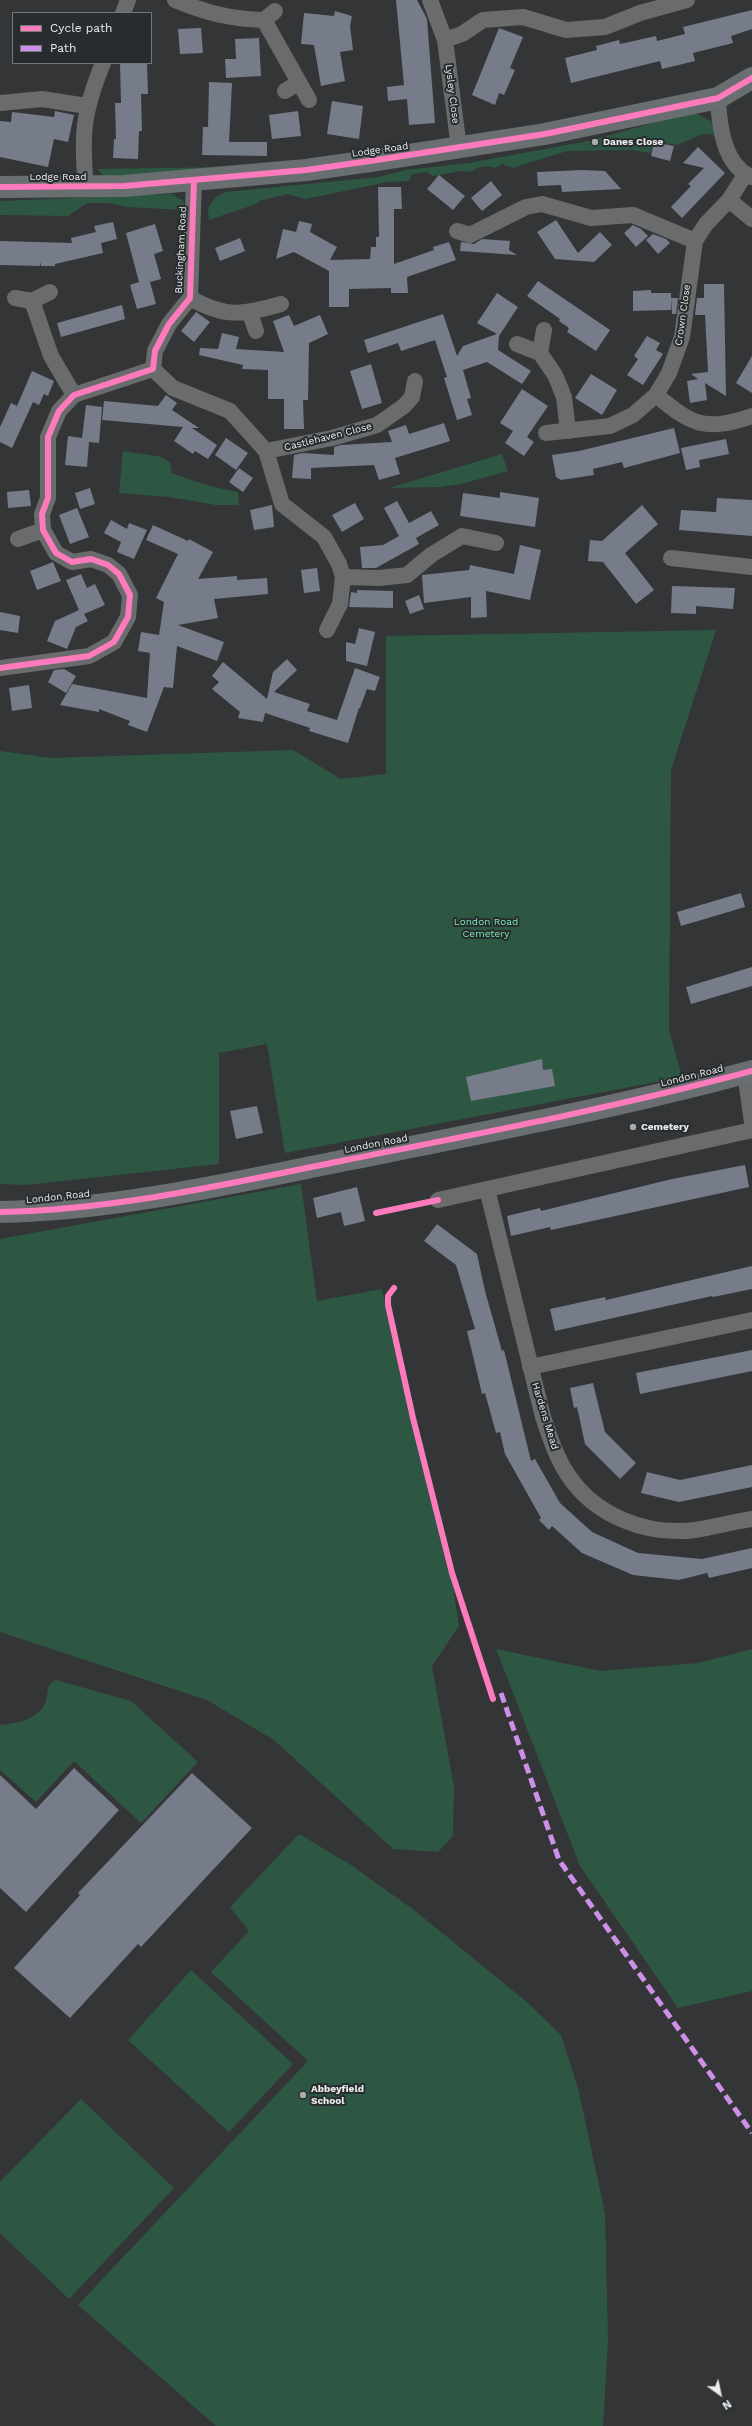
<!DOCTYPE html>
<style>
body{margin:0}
#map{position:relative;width:752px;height:2426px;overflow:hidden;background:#333537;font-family:"Work Sans",sans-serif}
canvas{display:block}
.legend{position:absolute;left:12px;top:12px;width:140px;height:52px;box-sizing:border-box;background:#282c2e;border:1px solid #75787a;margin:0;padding:5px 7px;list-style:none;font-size:12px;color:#e9ebec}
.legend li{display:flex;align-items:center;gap:8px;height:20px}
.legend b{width:20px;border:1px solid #75787a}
.north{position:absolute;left:700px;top:2374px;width:40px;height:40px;-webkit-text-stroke:3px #282c2e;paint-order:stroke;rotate:147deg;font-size:11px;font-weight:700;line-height:16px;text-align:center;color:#e9ebec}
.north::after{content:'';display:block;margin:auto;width:14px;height:18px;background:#e9ebec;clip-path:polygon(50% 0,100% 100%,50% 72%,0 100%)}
</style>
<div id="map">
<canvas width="752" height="2426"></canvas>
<ul class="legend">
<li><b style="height:5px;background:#fd7abc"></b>Cycle path</li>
<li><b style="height:5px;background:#ce8fe9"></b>Path</li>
</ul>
<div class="north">N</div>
</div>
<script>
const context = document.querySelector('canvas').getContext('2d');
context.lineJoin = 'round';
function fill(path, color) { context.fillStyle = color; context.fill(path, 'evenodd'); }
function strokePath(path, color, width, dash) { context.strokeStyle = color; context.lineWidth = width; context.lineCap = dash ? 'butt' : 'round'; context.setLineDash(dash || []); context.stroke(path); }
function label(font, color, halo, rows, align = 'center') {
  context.font = font + ' "Work Sans",sans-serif'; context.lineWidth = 4; context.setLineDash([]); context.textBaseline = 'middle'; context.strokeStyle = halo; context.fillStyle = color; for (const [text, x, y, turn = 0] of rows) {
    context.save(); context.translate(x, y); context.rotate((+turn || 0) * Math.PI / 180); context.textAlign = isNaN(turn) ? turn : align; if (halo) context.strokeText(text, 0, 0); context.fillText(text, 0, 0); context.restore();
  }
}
fill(new Path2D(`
 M693,112l18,9 3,14 -11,-1 -26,11 -22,-4 -5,12 -19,-3 -64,1 -55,17 -10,-4 -7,4c-8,-3 -18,-2 -24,4l-10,-1 -28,5 -6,-4 -15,2 -3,7 -21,1 -83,17 -17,-5 -29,7 -3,3 -47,16 -1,-12 7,-10 10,-6 153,-15 28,-7 63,-7 119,-22z
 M228,167l-95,11 -30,-2 -6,-7z
 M171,194l13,7 -1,9 -56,-3 -18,-4h-22l-19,13 -68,-1v-14z
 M123,451l39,6 8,5 2,11 37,13 29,6 1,13h-23l-47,-8 -50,-4z
 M502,454l6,17 -47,13 -21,3 -51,1z
 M716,630l-45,140 -2,260 13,47 -397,76 -18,-109 -48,9v111l-193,21 -26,-1v-433l51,7 242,-8 48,29 45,-5v-138z
 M301,1184l16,117 65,-12 67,271 10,66 -27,40 22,121 -1,49 -15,16 -45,-3 -119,-109 -67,-40 -207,-68v-393z
 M496,1649l105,22 97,-8 54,-14v342l-74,17 -98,-142z
 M56,1680l75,21 67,61 -57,61 -67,-62 -38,41 -36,-32v-45c17,-2 39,-5 46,-24 3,-10 -1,-15 10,-21z
 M299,1834l52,31 63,45 114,93 33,32 17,53 27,125 3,127 -5,86h-387l-138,-121 230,-244 -97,-89 38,-41 -19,-24z
 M191,1970l102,94 -64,68 -101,-92z
 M81,2099l93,89 -105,111 -69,-66v-51z`), '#2e5743');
fill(new Path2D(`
 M396,0h21l10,19 8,104 -26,2 -2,-26 -19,2 -1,-14 17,-2z
 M752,10v19l-21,7 2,7 -40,10 2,8 -33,8 -2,-8 -89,22 -6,-25 32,-8 -1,-4 23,-6 1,4 36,-8 1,5 28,-7 -2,-7z
 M335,11l17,5 -2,10 3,24 -13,2 5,29 -24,5 -7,-41 -13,-1 3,-31 30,3z
 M201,28l2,25 -23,1 -2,-25z
 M499,28l24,9 -13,31 5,2 -11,25 -5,-2 -4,12 -23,-10z
 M259,38l2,38 -35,2 -1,-19h11l-1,-20z
 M120,63h27l1,31h-7l1,37h-3l-1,28 -25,-1 1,-19h2l-1,-36h6z
 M209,82l23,1 -3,59h38v14l-65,-1 1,-28h5z
 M332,101l31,5 -4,33 -32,-5z
 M55,111l19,4 -6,27 -14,-3 -6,28 -48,-10v-36l11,1 1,-10 42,5z
 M298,111l3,25 -29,3 -3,-24z
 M654,142l20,4 -4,15 -19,-5z
 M698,147l27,26 -43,45 -11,-11 20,-21 -3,-2 16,-16 -21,-5z
 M582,170l23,1 16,18 -59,3 -1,-7 -23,1 -1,-14z
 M439,175l26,21 -12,14 -26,-21z
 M491,181l11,14 -20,16 -11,-13z
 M378,187h23l1,22h-8v55l40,-14 -1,-3 16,-5 7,18 -49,17 1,16h-17v-5l-42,1v18h-20v-36l-35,-19 -18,7 7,-30 13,3 3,-11 13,3 -2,8 27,15 -7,13 40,-1 1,-12h5v-10h3z
 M556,220l22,33 22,-21 12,13 -18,17 -39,-3 -18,-27z
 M113,222l4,17 -16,4 2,10 -48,11v2h-14l-1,-4v4l-40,-1v-24l72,2 -1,-5 25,-6 -2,-6z
 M155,224l8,27 -9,3 7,25 -11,3 6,22 -19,5 -7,-24 9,-3 -13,-49z
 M633,225l8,4 7,7 -12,11 -12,-14z
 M653,234l13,5 4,4 -12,11 -12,-14z
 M240,238l5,13 -25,10 -5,-13z
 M482,239l28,2 -1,9 8,5 -57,-4 1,-9 13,2z
 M538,281l72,49 -14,21 -29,-19 2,-4 -10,-7 1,-2 -33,-23z
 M704,284h20l2,112 -21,-13 2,17 -17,3 -3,-22 11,-2 -7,-5 17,-2 -3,-57h-10l2,-17h7z
 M651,290v3h20v17l-38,1v-20z
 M497,293l21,14 -19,29 -1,14 33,21 -9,13 -35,-22 -24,8 8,28 -4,1 5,16 -15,5 -13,-42 3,-1 -12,-37 -34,11 -3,-8 -30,10 -4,-13 79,-26 14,42 6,-10 34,-12 -20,-11z
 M671,298h7l-2,16h-4z
 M122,305l3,14 -64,18 -4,-14z
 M196,312l14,10 -16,20 -13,-11z
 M289,315l5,11 26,-11 8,19 -19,9 -1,57h-5l1,29h-20v-30h-16v-29l-26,-1 1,-4 -44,-10 1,-7 18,1 4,-16 17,4 -3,12 48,3 -11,-31z
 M647,336l13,7 -4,7 7,4 -20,31 -16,-10 11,-16 -4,-3z
 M752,356v37l-16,-10z
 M371,364l11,39 -20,6 -12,-38z
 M32,371l22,10 -6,15 -4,-2 -5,11 -6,-3 -21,46 -12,-6v-15l11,-24 6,3z
 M591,374l26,16 -15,25 -27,-17z
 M522,389l26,17 -21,31 7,5 -10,14 -19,-13 8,-12 -13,-8z
 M166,395l11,8 -5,7 27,18h-7l25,17 -9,14 -13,-8 -2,3 -19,-13 9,-14 -81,-7 2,-19 54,5z
 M86,405l16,2 -3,36 -10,-1 -2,25 -22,-2 3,-29 14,2z
 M444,423l6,18 -55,17 5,16 -21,6 -5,-15 -63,3v11l-19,-1 2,-23 9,-2 31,2v-8l7,-2 51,-3 -4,-11 18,-6 3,9z
 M674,428l6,25 -56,15 -2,-6 -29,7 1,6 -33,5 -5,-3 -4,-22 27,-4z
 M226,438l22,15 -12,17 -21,-15z
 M726,439l3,15 -30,6 1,7 -14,3 -5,-22z
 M239,468l14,10 -10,14 -14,-10z
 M90,488l5,16 -15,5 -5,-16z
 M29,490l2,16 -23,2 -1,-16z
 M500,492l39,6 -4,29 -75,-11 3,-23 37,5z
 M717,498l35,2v36l-73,-6 2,-20 35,2z
 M397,501l12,22 22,-12 8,14 -23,13 3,6 -43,24h-14l-2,-21 23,-2 16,-9 -15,-28z
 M355,503l9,16 -22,13 -10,-17z
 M272,505l2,22 -20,3 -4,-20z
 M642,505l16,19 -33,29 29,37 -18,14 -33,-42 -15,-1 2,-21 12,1z
 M77,508l12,29 -19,7 -11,-29z
 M111,520l16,9 2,-6 18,7 -13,29 -17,-7 4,-10 -17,-9z
 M153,525l35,16 1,-2 24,13 -15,27 39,-3v4l30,-2 1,16 -54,5 4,19 -40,7 46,17 -7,19 -40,-15 -4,42 -9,-1 -17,45 -19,-7 2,-4 -31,-12v3l-39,-7 12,-21 75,14 3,-45 -12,-2 3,-19 18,3 5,-33 -8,-4 22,-44 -32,-14z
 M520,545l21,5 -11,50 -44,-9 1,26 -16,1v-21l-47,6 -2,-28 47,-5 1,-5 44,9z
 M53,562l8,19 -24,9 -7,-19z
 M317,568l3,23 -16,2 -3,-23z
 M81,574l6,14 8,-4 10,21 -21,9 4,7 -12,6 -9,22 -20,-8 8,-20 24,-11 -13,-30z
 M672,586l63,2 -2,21 -37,-3v8l-25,-1z
 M357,590l36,1v17l-44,-1 2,-15 6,1z
 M419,595l5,14 -14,5 -5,-13z
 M0,612l20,4 -2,17 -18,-3z
 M359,628l16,4 -8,34 -21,-5v-19l9,2z
 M287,659l10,11 -23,22 36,12 -3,7 30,9 18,-52 25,9 -5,14 -8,-2 -7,19h-1l-11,35 -39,-12 1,-3 -45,-15 -2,9 -25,-4 2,-6 -28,-23 7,-7 -7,-6 11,-14 44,37 6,-27z
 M64,669l12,7 -10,17 -18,-11 6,-12z
 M29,685l3,23 -20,3 -3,-23z
 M741,893l4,14 -64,19 -4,-14z
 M752,967v19l-61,18 -5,-17z
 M542,1059l1,11 9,-1 3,17 -84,15 -5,-24z
 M257,1106l6,27 -27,6 -6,-28z
 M745,1165l4,22 -198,43 -1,-3 -39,9 -4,-20 33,-8 1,3 131,-32z
 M357,1187l8,34 -21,5 -3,-14 -24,6 -4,-20z
 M437,1224l40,30 8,37 17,60 2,-1 27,111 4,-2 25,44 32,29 46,21 64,6 50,-11v20l-43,10 -2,-5 -28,7 -46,-5 -51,-22 -30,-27 -3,4 -10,-10 2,-2 -36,-64 -5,-22 -4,1 -11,-40 -3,1 -15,-63 8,-2 -19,-64 -32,-24z
 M752,1266v23l-39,8 -1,-1 -157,35 -5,-22 55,-12 1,3z
 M752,1350v21l-112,23 -4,-21z
 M593,1383l12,49 31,31 -16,16 -35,-35 -8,-37 -3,1 -4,-20z
 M752,1465v22l-73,15 -38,-9 6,-21 33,8z
 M74,1768l45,42 -93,102 -26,-24v-113l36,34z
 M192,1773l60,55 -111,119 -3,-3 -68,74 -56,-50 66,-73 -2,-2z`), '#767c8a');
strokePath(new Path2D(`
 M175,0c32,13 55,19 89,20l11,-9
 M430,0l15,40 14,108
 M123,13l5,-13
 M264,20l45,80
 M445,40l17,-6 21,-14 40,-3 43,13 39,-3 35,-14 47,-13
 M285,91l13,-8
 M718,98c1,26 5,68 34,79
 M0,103l42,-4 45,7
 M86,187c-5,-52 -3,-75 17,-124
 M729,200l23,19
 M457,231l13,4 56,-28 16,-3 49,14 42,-3 62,26
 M15,298l17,3 19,55 23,39
 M190,298c35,20 53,17 91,6
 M32,301l18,-9
 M250,313l6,18
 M517,344l23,9 15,22 9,22 4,34
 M540,353l4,-23
 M153,369l20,19 57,23 36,40 16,53 42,33 15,27 4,13 -3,27 -13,26
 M656,395c36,30 49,37 96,21
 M546,433l64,-7 23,-11 23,-20 13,-22 13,-36 13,-96 11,-17 23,-24 16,-25
 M266,451l66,-13 45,-13 27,-19 8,-9 3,-16
 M18,539l25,-9
 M671,558l81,9
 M343,577l36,1 28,-3 24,-20 31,-19 34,7
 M0,668l89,-12 25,-14 14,-25 2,-22 -11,-21 -11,-9 -17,-6 -19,3 -16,-9 -13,-23 -1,-16 6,-16v-61l11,-26 15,-16 79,-26 2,-18 14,-27 21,-26 4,-118
 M745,1073l7,49
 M487,1189l56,228c7,20 13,40 25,58 27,41 79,61 127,55 19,-3 38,-8 57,-11
 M438,1200l314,-70
 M530,1367l222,-47`), '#696b6c', 16);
strokePath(new Path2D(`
 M0,187l124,-1 182,-16 64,-9 175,-27 173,-36 34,-20
 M0,1212c116,-2 232,-29 346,-52 136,-27 272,-53 406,-89`), '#696f70', 22);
strokePath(new Path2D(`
 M501,1693l58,167 193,273`), '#ce8fe9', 5, [10, 5]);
strokePath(new Path2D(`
 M0,187l124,-1 182,-16 64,-9 175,-27 173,-36 34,-20
 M0,668l89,-12 25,-14 14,-25 2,-22 -11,-21 -11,-9 -17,-6 -19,3 -16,-9 -13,-23 -1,-16 6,-16v-61l11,-26 15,-16 79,-26 2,-18 14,-27 21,-26 4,-118
 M0,1212c116,-2 232,-29 346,-52 136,-27 272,-53 406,-89
 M376,1213l62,-13
 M394,1288l-6,8v9l25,113 39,155 41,126`), '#fd7abc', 6);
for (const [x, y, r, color] of [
 [595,142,4,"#a9abad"],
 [633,1127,4,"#a9abad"],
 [303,2095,4,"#a9abad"]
]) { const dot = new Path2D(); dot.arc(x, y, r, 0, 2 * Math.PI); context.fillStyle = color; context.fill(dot); strokePath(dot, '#282c2e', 1.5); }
label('10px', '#e9ebec', '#282c2e', [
 ["Lysley Close",452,94,83],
 ["Lodge Road",380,150,-8],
 ["Lodge Road",58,177],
 ["Buckingham Road",181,250,-87],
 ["Crown Close",683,315,-82],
 ["Castlehaven Close",328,437,-14],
 ["London Road",692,1076,-14],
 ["London Road",376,1144,-11],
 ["London Road",58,1197,-6],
 ["Hardens Mead",545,1416,73]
]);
label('bold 10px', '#e9ebec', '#282c2e', [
 ["Danes Close",603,142],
 ["Cemetery",641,1127],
 ["Abbeyfield",311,2089],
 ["School",311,2101]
], 'left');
label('10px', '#77ebb3', '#282c2e', [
 ["London Road",486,922],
 ["Cemetery",486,934]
]);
</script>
